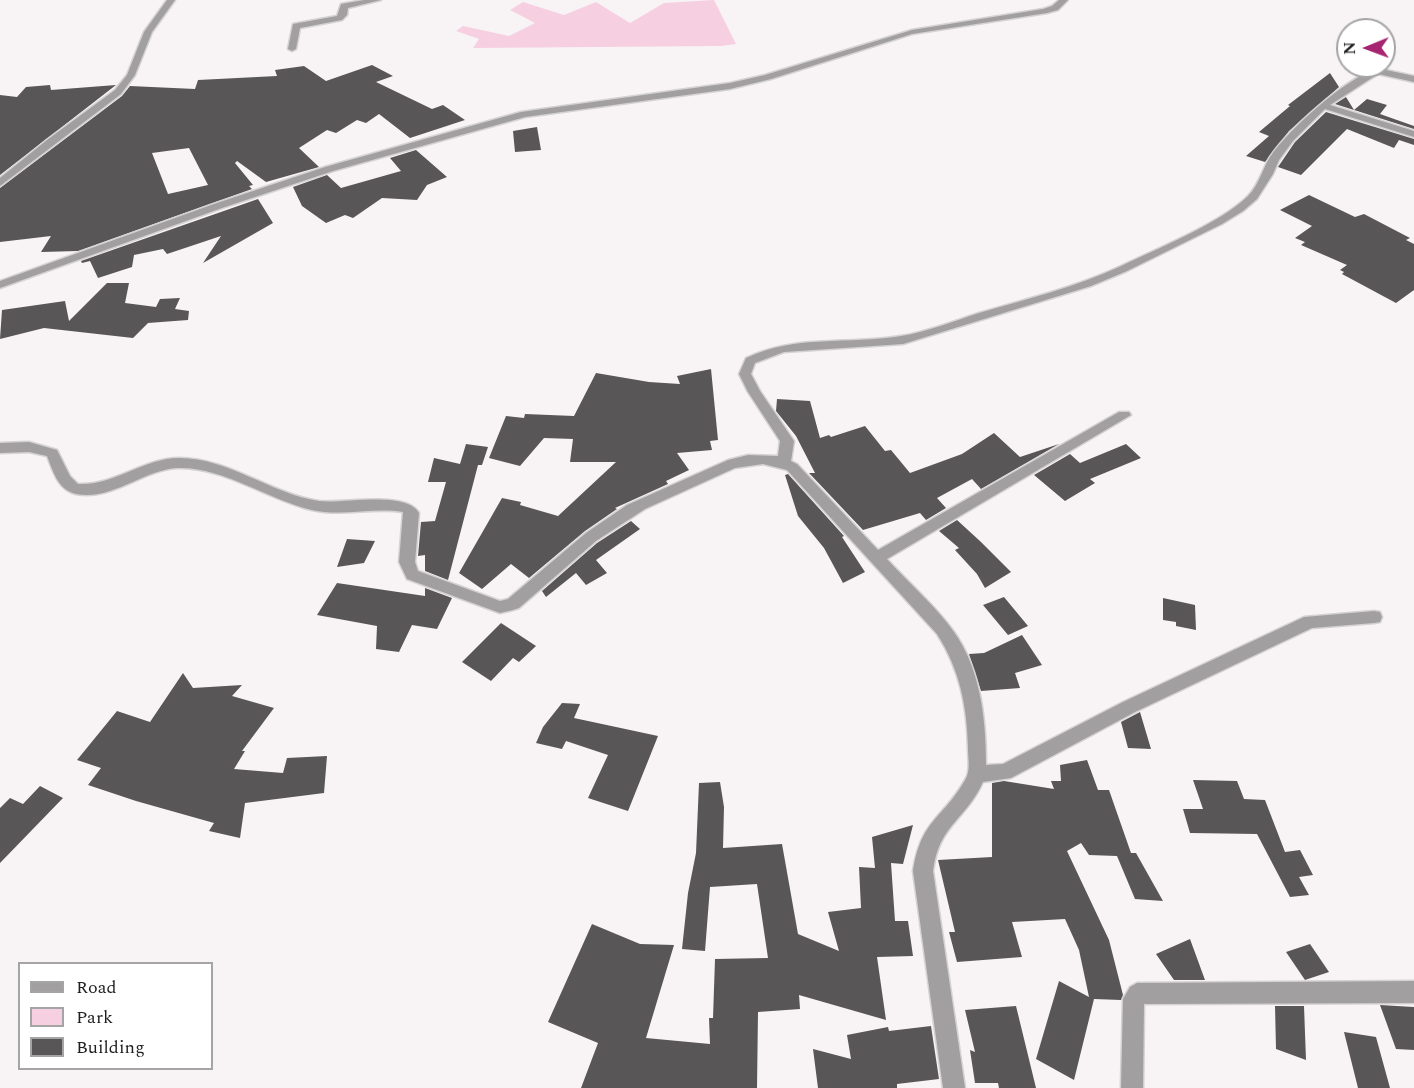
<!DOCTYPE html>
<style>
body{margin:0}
#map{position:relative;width:1414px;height:1088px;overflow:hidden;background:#f8f4f6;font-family:Spectral,serif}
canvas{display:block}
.legend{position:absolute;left:18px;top:962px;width:195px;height:108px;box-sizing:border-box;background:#fff;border:2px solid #a6a5a5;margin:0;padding:8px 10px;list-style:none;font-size:18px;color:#201e1f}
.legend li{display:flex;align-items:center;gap:12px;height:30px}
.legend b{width:30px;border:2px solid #a6a5a5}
.north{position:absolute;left:1336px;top:18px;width:60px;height:60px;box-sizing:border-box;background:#fff;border:2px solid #a6a5a5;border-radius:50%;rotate:269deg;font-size:16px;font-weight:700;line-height:24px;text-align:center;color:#201e1f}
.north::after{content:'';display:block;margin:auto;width:21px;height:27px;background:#a72471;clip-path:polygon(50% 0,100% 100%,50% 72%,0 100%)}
</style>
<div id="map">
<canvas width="1414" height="1088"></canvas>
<ul class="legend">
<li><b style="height:8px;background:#a19fa0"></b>Road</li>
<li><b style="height:16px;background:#f6cfe0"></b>Park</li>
<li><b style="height:16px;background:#595657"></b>Building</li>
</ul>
<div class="north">N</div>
</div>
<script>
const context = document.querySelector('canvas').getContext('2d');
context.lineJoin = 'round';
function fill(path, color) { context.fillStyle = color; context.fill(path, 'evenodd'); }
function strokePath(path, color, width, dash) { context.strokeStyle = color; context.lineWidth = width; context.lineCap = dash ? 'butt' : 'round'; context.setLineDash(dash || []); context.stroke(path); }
fill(new Path2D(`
 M714,0l22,44 -15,2 -248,2 6,-9 -23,-8 7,-5 46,10 26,-13 -25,-13 13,-8 41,13 32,-13 34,21 34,-20z`), '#f6cfe0');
fill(new Path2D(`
 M372,65l21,11 -17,6 56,27 11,-4 22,15 -55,18 -31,-24 -13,9 -9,-3 -21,13 -9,-3 -28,18 20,19 -53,15 -29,-21 -2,2 18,22 -4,1 3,3 -174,62 -37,1 10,-16 -51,6v-54l122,-92 8,-10 65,3 3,-9 79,-4 -2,-6 29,-4 22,15zM189,148l19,37 -40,9 -16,-41z
 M1330,73l9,14 -50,44 -24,31 -19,-6 23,-20 -10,-4 31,-26 -2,-1z
 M50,85l1,5 65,-5 -116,90v-80l17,2 9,-10z
 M1346,97l8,13 13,-11 20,6 -7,9 34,12v3l-79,-25z
 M1326,112l88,27v6l-15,-5 -5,8 -47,-19 -46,46 -23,-8 17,-25z
 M537,127l4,23 -26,2 -2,-21z
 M416,150l31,27 -20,8 -10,15 -35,-2 -29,20 -8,-3 -19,8 -24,-17 -9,-19 34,-12 14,13 60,-17 -11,-13z
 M1309,195l46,22 9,-3 46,24 -4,2 8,4v46l-18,13 -54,-29 2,-2 -4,-2 7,-5 -46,-20 4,-3 -10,-4 17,-12 -32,-16z
 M258,199l15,24 -70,40 18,-27 -54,18 -4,-5 -29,6 -2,12 -34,11 -8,-17 -8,2 -1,-2z
 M107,283h22l-4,20 31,4 4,-8 20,-1 -5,11 14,2 -1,9 -40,3 -15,15 -89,-10 -44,11 2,-29 63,-9 4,20z
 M711,369l7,71 -8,1 2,9 -35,3 12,17 -23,11 2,3 -53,24 2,1 -32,22 -56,47 -18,-14 -29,25 -23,-16 43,-75 19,4 -1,3 38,11 58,-54h-46l3,-23 -29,-1 -24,28 -31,-8 17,-42 18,2 1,-4 49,2 22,-43 53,9 31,2 -3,-8z
 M777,399l33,2 10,37 9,-3 2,2 34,-11 20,25 6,-1 19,23 52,-19 32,-21 26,24 39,-13 -78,45 -9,-10 -35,19 9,10 -20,12 -6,-7 -57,17 -54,-57h6l-19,-37 -20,-25z
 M466,444l22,3 -6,18h-4l-30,115 -23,-9v-16l-7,1 3,-34 14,-1 11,-39h-18l6,-24 26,6z
 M1126,444l15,14 -51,21 5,4 -30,18 -31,-26 36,-21 10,9z
 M788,474l56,62 -2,1 23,35 -22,11 -19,-35 -26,-32 -13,-41z
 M957,520l24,22 30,30 -26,16 -8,-14 -22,-24 4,-2 -20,-17z
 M631,521l9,8 -44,31 11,13 -21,12 -10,-12 -30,24 -4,-6 55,-48z
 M347,539l28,2 -11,22 -27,4z
 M337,583l88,13v-8l27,10 -15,31 -25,-4 -13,27 -23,-3 1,-23 -60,-11z
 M1004,597l24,29 -20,9 -25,-30z
 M1163,598l32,7 1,25 -20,-4v-4l-13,-2z
 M501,623l35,23 -17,16 -6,-4 -22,23 -29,-19z
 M1022,635l20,30 -27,8 5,15 -39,3 -12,-37 15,-1z
 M183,673l10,15 49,-3 -10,11 42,12 -32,43h3l-11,18 49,4 4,-15 40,-2 -3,37 -79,10 -5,35 -31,-7 5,-8 -78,-22 -48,-16 13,-17 -24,-8 40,-49 33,11z
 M562,703l18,1 -6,14 84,18 -30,75 -40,-13 20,-43 -42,-14 -4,8 -26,-6 7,-16z
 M1140,712l11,37 -23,-1 -7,-26z
 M1087,760l11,30h11l22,63h5l27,48 -28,-2 -18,-43 -28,-1 -8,-12 -14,8 42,89 14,55 -2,5 -27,-1 -20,81 -38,-21 23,-78 30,16 -10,-47 -14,-31 -53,3 10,35 -65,5 -8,-30h6l-17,-72 54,-3v-74l12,-2 50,8 -3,-8h10l-1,-16z
 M1193,780l44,1 7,18 21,1 20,52 15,-2 13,25 -14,2 10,18 -19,2 -33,-63 -67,-1 -7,-24h20z
 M720,782l4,25 -1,41 59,-4 16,90 41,17 -11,-39 33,-4 -2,-41 16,1 -3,-31 41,-12 -10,39 -12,-1 4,58h13l5,35 -36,1 9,63 -87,-25 1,14 -42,3 -1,76h-176l17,-45 -50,-21 44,-98 48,20 34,1 -28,93 64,6 -1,-26h4l2,-59 53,-1 -11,-74 -47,3 -5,64 -23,-2 6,-56 8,-40 3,-70z
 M40,786l23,12 -63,65v-55l10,-10 13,6z
 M1190,939l15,41h-31l-18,-26z
 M1310,944l19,28 -24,8 -19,-28z
 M1380,1005l34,2v43l-18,-1z
 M1016,1006l20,82h-37l-1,-5h-23l-5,-33 5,2 -10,-42z
 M1275,1006h29l2,54 -30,-11z
 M931,1026l8,53 -42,5v4h-79l-5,-39 38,10 -4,-24 41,-8 1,4z
 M1344,1032l32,5 14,51h-32z`), '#595657');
const minor = new Path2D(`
 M167,0h8l-23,32 -17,43 -14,19 -121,92v-8l47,-38 68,-50 12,-15 17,-43z
 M364,0h17l-33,8 -1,7 -5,5 -42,8 -4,21 -4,2 -4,-2 5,-25 44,-8 4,-12z
 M1377,68l37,8v6l-36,-8 -48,31 84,26v6l-89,-28 -32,32 -14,19 -6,14 -16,25 -14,12 -21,13 -95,47 -36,15 -188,58 -119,8 -29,11 -4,11 9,17 34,50 -3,20 6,3 81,86 241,-138h10l2,3 -244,144c20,22 43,42 61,65 32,39 38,92 38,141l17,-1 120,-62 181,-85 70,-6 6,1 2,5 -2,5 -6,1 -62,5 -177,84 -124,66 -28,4c-17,38 -44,42 -50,89l32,217h-22l-30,-217c8,-52 30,-52 52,-91 6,-9 3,-21 3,-32 -1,-42 -8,-78 -31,-114l-150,-164 -24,-6 -28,4 -90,41 -49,32 -77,67 -6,2 -13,3 -93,-34 -8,-17 4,-50c-30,-5 -61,5 -91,-2 -43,-10 -90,-44 -135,-42 -34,2 -65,33 -101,26 -18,-4 -23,-23 -29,-38l-18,-4 -29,1v-10l29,-1 28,8 13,26 8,8c36,2 66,-26 101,-26 50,0 92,36 140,43 25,3 87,-11 100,12l-4,49 3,9 82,30 8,-2 78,-66 41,-28 101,-45 20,-5 30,1 2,-15 -32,-49 -9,-18 7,-16c51,-24 101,-13 155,-22 26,-4 53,-15 78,-23 48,-14 97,-26 142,-47 35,-17 100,-43 127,-70 11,-11 14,-26 22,-39 20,-29 74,-77 107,-89z
 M1414,981v22l-270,1 -1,84h-22l2,-89 7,-12 7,-4z`);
const tertiary = new Path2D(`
 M1059,0h9l-10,10 -11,3 -135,21 -141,45 -41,10 -205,28 -192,54 -111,37 -222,80v-7l214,-77 111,-37 196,-55 209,-29 35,-8 147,-45 131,-21 9,-3z`);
strokePath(minor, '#d5d2d4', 3);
strokePath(tertiary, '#d5d2d4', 3);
fill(minor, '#a19fa0');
fill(tertiary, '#a19fa0');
</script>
